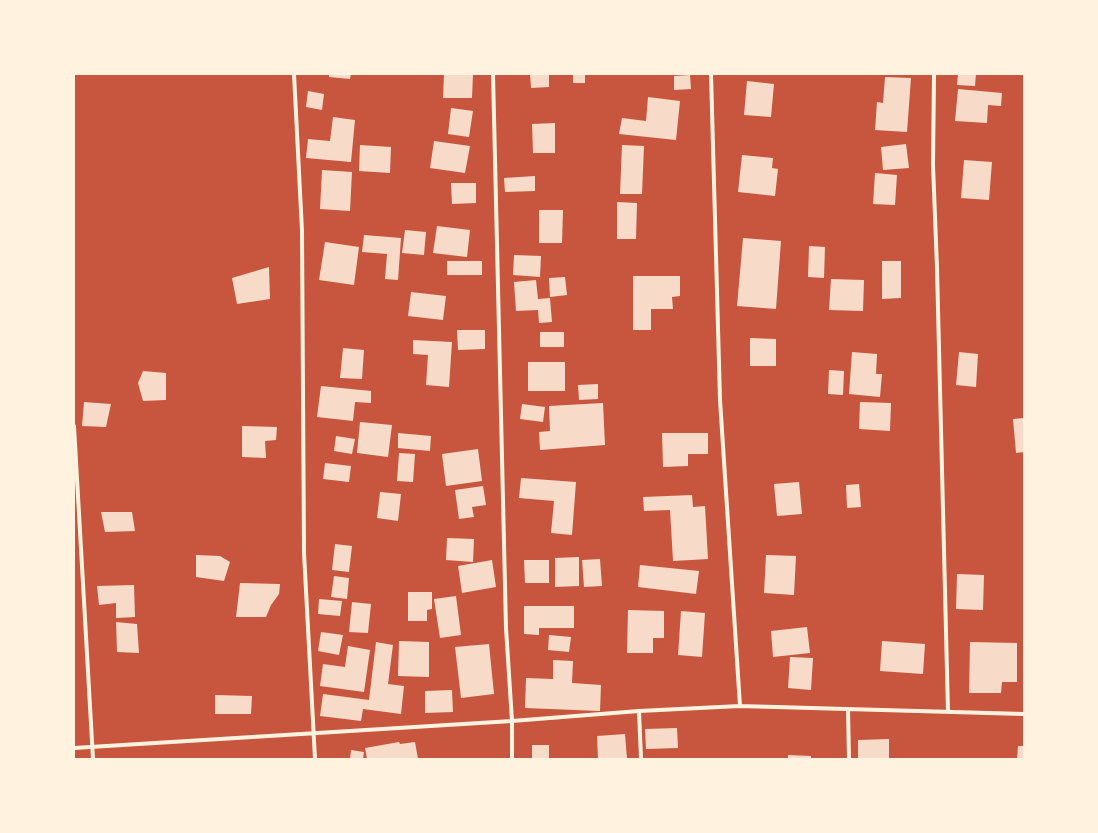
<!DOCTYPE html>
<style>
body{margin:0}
#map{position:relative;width:1098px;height:833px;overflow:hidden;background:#c8553d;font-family:"DM Sans",sans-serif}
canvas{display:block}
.frame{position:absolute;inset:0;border:75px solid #fff3e0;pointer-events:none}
</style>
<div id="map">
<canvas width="1098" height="833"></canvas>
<div class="frame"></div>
</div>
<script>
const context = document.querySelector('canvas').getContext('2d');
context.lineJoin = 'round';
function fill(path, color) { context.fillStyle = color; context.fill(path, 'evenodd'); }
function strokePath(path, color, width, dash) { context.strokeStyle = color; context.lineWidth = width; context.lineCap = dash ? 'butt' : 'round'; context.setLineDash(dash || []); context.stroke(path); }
fill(new Path2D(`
 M329,74h22l-1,5 -21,-2z
 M444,74h29l-1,24h-29z
 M530,74h19v13l-18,1z
 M573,74h12v9h-12z
 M958,74h18l-1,12 -18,-1z
 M690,75l1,14 -17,1v-14z
 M885,77l26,1 -4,54 -32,-2 2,-28 6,1z
 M747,81l27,3 -3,33 -27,-2z
 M958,89l44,4 -1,13 -13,-1 -1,18 -32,-2z
 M308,91l16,3 -2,16 -16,-3z
 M648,97l32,4 -4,39 -57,-6 3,-16 24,3z
 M451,108l22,3 -4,26 -21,-3z
 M333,117l22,3 -4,42 -45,-4 2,-19 22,2z
 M555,123v30h-22l-1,-29z
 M434,141l36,5 -5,27 -35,-5z
 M906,144l3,24 -26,2 -2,-23z
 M360,145l31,2 -1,26 -31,-2z
 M622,145l22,1 -2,48h-22z
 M742,155l31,3 -1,10 6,1 -3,27 -37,-4z
 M964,160l28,2 -3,38 -28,-2z
 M322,170l30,2 -2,39 -30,-2z
 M875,173l22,2 -2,30 -22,-1z
 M535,176v15l-30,1 -1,-14z
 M451,183h25v20l-24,1z
 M617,202l20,1 -1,36h-19z
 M539,210h24l-1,33h-23z
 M437,226l33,4 -3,27 -34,-4z
 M405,230l21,2 -2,23 -22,-2z
 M364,235l37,3 -3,42 -13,-1 2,-25 -25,-2z
 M743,238l38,3 -5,68 -39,-3z
 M325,242l34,5 -5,38 -35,-5z
 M809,246l16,1 -1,31 -16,-1z
 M514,255l27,1 -1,21 -27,-2z
 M447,261h35v14h-35z
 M882,261h19v37l-19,1z
 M269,267l1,32 -33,5 -5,-26z
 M633,276h47v20l-8,1 1,12h-22v21h-18z
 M565,277l2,18 -17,2 -1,-19z
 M831,279l33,1 -1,31 -34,-1z
 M536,280l2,19 12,-1 2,24 -13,1 -1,-13 -22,1 -2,-29z
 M411,292l35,4 -3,24 -35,-4z
 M457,330h28v19l-27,1z
 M540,332h24v15h-24z
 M750,338l26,1v27h-26z
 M413,340l39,2 -3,45 -23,-2 2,-30 -15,-1z
 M343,348l21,2 -2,29 -22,-1z
 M852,352l25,2 -1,20h6l-2,23 -31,-3z
 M959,352l19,2 -2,33 -20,-2z
 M528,362h37v29h-37z
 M829,370l15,1 -1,24 -15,-1z
 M143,371l23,2v27l-23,1 -5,-18z
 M598,384v15l-19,1 -1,-15z
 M321,386l50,5v12l-16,-1 -2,19 -36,-4z
 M84,402l27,2 -5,23 -24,-1z
 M860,402l31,1 -1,28 -31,-2z
 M603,403l2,42 -65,5 -1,-18 11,-1 -1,-25z
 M522,404l23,3 -2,15 -23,-3z
 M1024,418v34l-8,1 -3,-34z
 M360,422l32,3 -4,32 -31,-4z
 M242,426l35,1 -1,13 -11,1 1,17 -24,-1z
 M398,433l33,3 -1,15 -32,-3z
 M662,433h46v21h-20v12l-25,1z
 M336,436l19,3 -3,15 -18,-3z
 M478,449l4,32 -36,5 -4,-32z
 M399,453l16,1 -2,28 -16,-1z
 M325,463l26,3 -2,16 -26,-3z
 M521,478l55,4 -4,53 -21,-2 3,-32 -35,-3z
 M799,482l3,32 -25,2 -3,-32z
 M859,484l2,23 -14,1 -1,-23z
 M483,486l3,19 -14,2 2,10 -15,2 -4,-29z
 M380,492l21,2 -3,27 -21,-3z
 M692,495l1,12 12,-1 3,53 -35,2 -3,-51 -26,1 -1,-14z
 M101,512h31l3,19 -30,1z
 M447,538l27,1 -1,23 -27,-2z
 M335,544l17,2 -3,26 -17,-2z
 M196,555l24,1 10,6 -6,19 -28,-4z
 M766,555l30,1 -2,39 -30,-2z
 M579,557v29l-24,1v-29z
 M600,559l2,27 -18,1 -2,-27z
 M492,560l4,27 -34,6 -4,-27z
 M524,560h25v23h-24z
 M640,565l59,6 -3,23 -58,-7z
 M957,574l27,1 -1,35 -27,-1z
 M334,576l15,2 -2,21 -16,-2z
 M240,583l40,1 -1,10 -8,11 -5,12h-30z
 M134,585l1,32 -19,1v-15l-17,2 -2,-19z
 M408,592h24v17l-5,1v11h-19z
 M456,596l5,39 -21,3 -6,-39z
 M319,599l23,2 -2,15 -22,-2z
 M352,602l19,2 -3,29 -19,-1z
 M524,606h50v22h-35v7l-15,-1z
 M628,610l36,1v27h-11v15h-26z
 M681,611l24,2 -3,44 -24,-2z
 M116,622l21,2 2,29 -22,-1z
 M807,627l3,26 -37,4 -2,-26z
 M321,632l22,3 -4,20 -21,-4z
 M549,635l22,2 -2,15 -21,-2z
 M399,641l30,1v35l-31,-1z
 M882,641l43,3 -2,30 -43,-3z
 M376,642l17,3 -5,39 16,2 -3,28 -38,-5 -2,12 -41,-5 3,-22 46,6z
 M970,642l47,1v39h-15l-1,11h-32z
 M489,644l5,50 -33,4 -6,-51z
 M348,646l22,4 -6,42 -44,-6 3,-22 22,3z
 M790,657l23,1 -2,32 -23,-2z
 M553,660l20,1 -1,22 29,2 -1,26 -75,-3 1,-30 27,1z
 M452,690l1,22 -28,1v-22z
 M215,695l37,1 -1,18h-36z
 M677,728l1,20 -32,1 -1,-20z
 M625,734l2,25h-29l-1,-23z
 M889,739v20h-31v-19z
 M399,742l1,2 15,-2 3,17h-51l-2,-11z
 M532,745h17v14h-17z
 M1018,746h6v13h-7z
 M351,750l13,2 -1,7h-13z
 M788,755l23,1v3h-23z`), '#f7dbc8');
strokePath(new Path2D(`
 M294,74l8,157 2,322 11,206
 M493,74l13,554 6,93v38
 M711,74l9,326 20,306
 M934,74l-1,91 4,103 11,444
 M74,426l19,333
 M848,709l1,50
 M639,711l2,48
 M74,748l438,-27 127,-10 101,-5 284,8`), '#fff3e0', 4);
</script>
